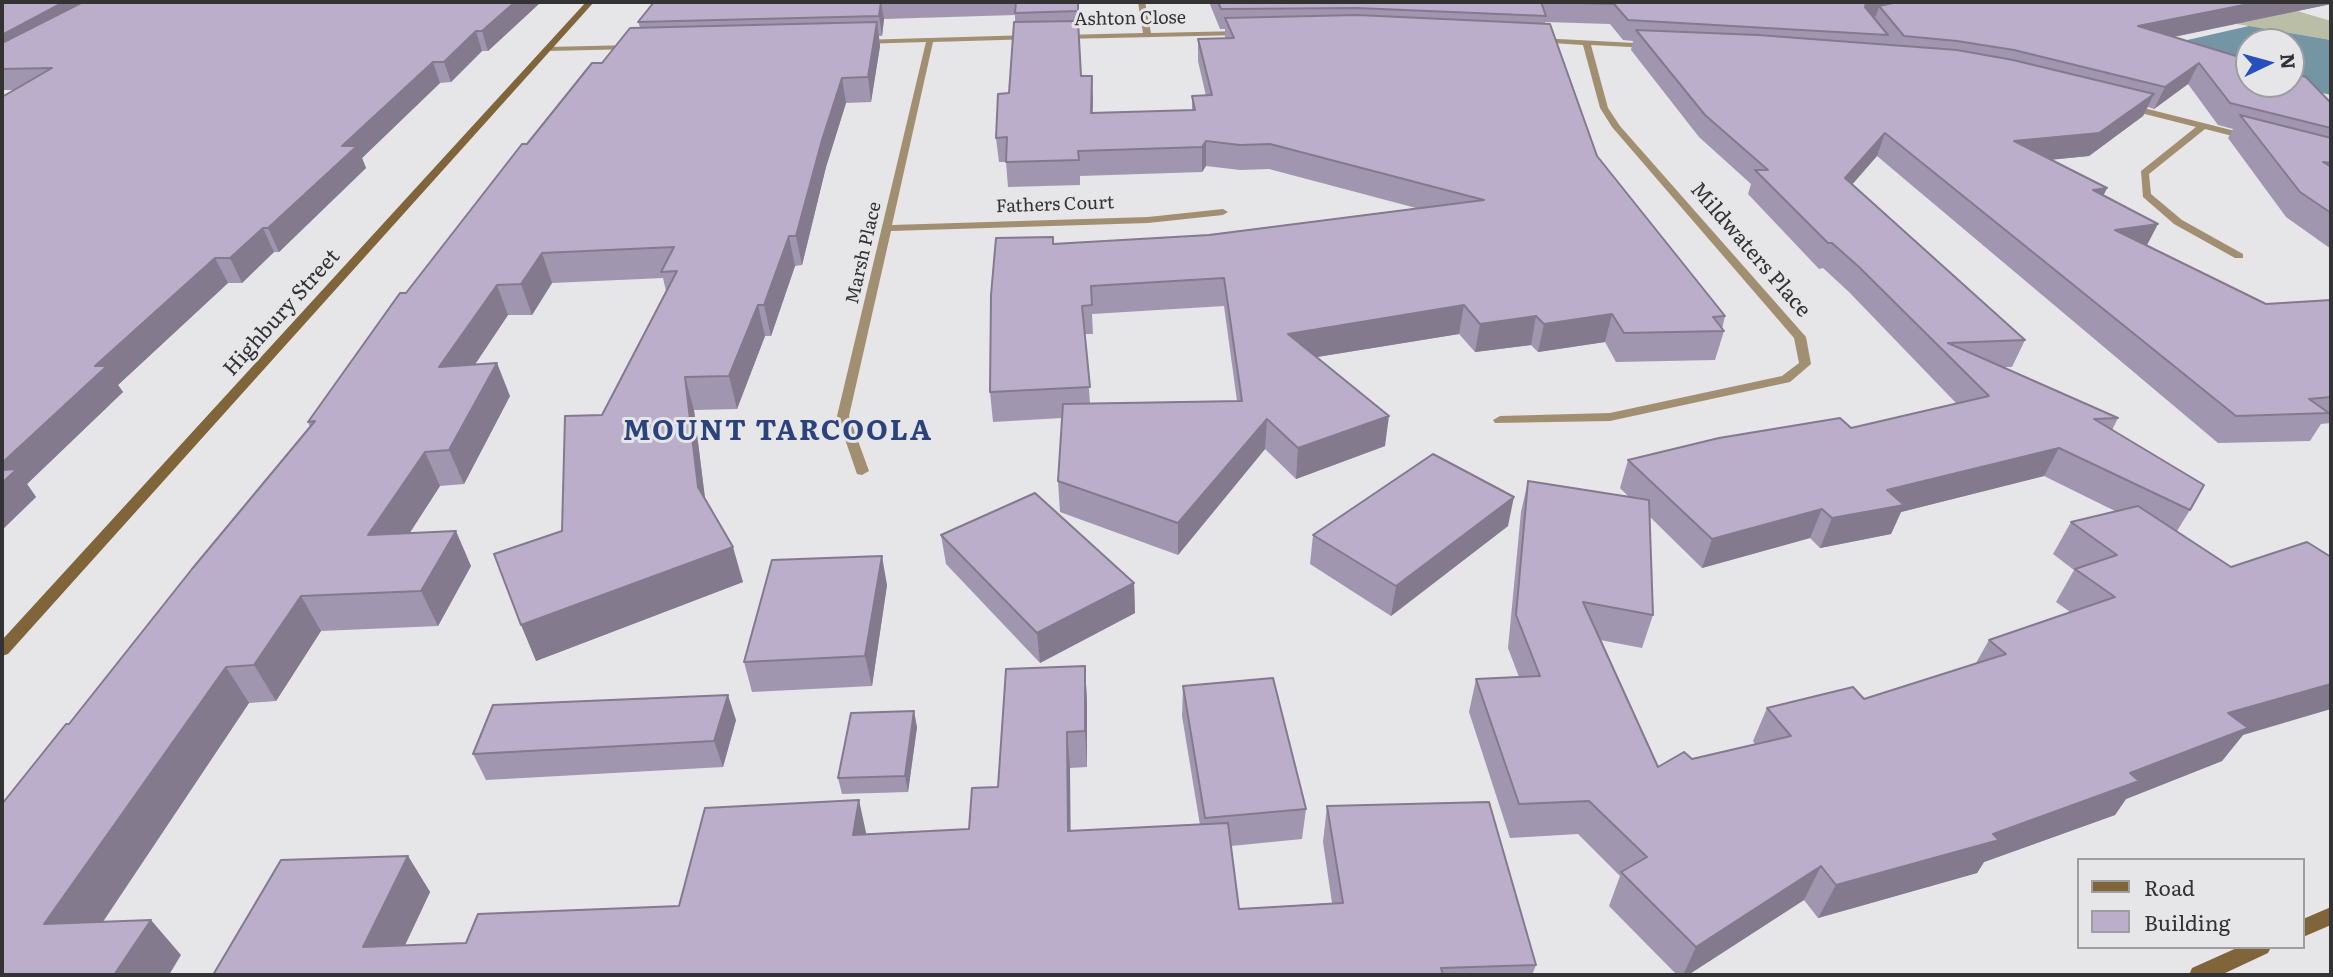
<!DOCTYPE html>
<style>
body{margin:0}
#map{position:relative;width:2333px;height:977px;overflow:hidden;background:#e6e5e8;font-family:Literata,serif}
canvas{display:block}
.frame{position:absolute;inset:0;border:4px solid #333334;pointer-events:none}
.legend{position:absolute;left:2077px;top:858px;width:228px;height:91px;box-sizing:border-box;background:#e6e5e8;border:2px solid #9e9ea0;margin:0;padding:9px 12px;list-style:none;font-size:21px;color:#333334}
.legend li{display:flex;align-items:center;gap:14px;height:35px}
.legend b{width:35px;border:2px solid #9e9ea0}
.north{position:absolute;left:2235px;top:28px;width:70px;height:70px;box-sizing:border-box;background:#e6e5e8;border:2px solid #9e9ea0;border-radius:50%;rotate:85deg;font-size:19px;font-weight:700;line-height:28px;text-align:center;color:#333334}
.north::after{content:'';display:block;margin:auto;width:24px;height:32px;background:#274fbe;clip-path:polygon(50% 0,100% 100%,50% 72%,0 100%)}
</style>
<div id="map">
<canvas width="2333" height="977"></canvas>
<div class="frame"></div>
<ul class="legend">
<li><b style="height:9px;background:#81653a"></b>Road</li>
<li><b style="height:19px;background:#bbaecb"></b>Building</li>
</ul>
<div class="north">N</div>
</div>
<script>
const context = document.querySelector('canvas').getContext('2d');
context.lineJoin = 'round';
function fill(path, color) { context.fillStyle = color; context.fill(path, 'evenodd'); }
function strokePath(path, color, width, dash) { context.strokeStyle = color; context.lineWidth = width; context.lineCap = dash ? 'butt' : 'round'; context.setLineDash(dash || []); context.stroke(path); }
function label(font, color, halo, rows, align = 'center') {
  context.font = font + ' Literata,serif'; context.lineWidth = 6; context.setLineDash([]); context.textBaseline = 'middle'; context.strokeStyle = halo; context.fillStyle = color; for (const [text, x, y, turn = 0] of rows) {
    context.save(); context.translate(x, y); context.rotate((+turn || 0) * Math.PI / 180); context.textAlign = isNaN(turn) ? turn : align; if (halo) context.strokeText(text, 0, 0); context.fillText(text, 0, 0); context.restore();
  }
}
fill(new Path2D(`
 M2267,2l64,19v19l-212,-36z`), '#babea6');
fill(new Path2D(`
 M2249,26l82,14v55l-48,-11h8v-42h-42v34l-110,-25z`), '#7496a4');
fill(new Path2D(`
 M1138,2h7l6,31 91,-2 4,2 -4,2 -179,4 -4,-2 4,-2 80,-2z
 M1032,35l4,2 -1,2 -102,3 -41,183 256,-8 75,-8 5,3 -5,3 -75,8 -257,8 -42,185 20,55 -7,4 -5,-1 -20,-58 89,-374 -66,2 -4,-2 4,-2z
 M1539,38l115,6 1,2 -4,2 -60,-3 17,63 12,18 186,211 5,27 -21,18 -180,39 -115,2 -2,-3 7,-4 110,-3 172,-37 17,-13 -5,-25 -182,-211 -12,-19 -17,-63 -47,-3 -1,-2z
 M633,45h3v4l-89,2 -4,-2 4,-2z
 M2128,104l123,31v4l-3,1 -43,-11 -56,45 2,20 31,26 61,34v4h-8l-61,-34 -31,-27 -2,-26 55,-44 -71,-18v-4z`), '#a28f72');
fill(new Path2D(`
 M586,2h8l-586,652 -6,2v-16z
 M2331,907v18l-28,12v-18z
 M2239,947h32l-3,6 -47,22h-32l3,-7z`), '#81653a');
fill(new Path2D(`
 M2,2h539l-53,49h-6l-31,31 -11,1 -78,75 4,10 -87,84h-5l-32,31h-14l-110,102 5,7 -96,92 9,13 -34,33 12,-440h-12z
 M654,2h424l3,74 12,23 -1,14 100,-3v-14h14l-8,-35v-22l27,-1v-9h-5l-11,-27h1122v2l-157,33 157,66v146l-45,-32 -58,-79 5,-9 -15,-4 -30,-41 -34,25 -6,-2 -5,9 -54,40 -39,4 57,28 -4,8 44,50 119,58 65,-4v123l-10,1 -11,17 -92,2 -341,-287 -25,28 173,156 -13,27h-9l115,51 -6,12 78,80 -13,21 66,204 -21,26 -96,38 -11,16 -131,47 -7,11 -159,45 -14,-18 -116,75h-11l-68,-69 11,-30 -42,-42 -68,4 -41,-126 7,-33 43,-2 -11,-29 13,-136 7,-31 101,16 -9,-9 8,-28 223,-32 105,-25 -107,-111 -26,-24 -4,1 -71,-75 3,-10 -52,-47 -68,-87 2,-9 -10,-1 -13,-16 -65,-2v2l52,132 128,160 -3,13 2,2 -9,29 -99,2 -11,-20 -67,10 -7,-7 -56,7 -16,-18 -142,23 68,89 -89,33 -31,-30 -87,106 -118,-43 -2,-31 4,-63 -69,4 -3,-30 63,-148 156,-9 207,-27 -147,-39 -29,1 -34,-4 -4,6 -122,4v9l-72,2 -2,-25h-7l-3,-24 13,-45 6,-71v-7l-131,4 -2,17h-3l1,10 -9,56 -25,1 -20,64 -24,98 -7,1 -24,70h-6l-28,73 -43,1 11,89 38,83 -207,79 26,-130 40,-116 64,-124 -3,-13 -111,5 -20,32h-24l-33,49 35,32 -46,88 -24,2 -31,47 62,33 -33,60 -117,5 -45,70 -27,2 -146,219 78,33 -179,20 67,-251 241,-297 -2,-5 98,-129 121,-149 75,-81 38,-36 -2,-5zM1224,306l13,95 -147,2 -5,-69h8l-1,-20zM2044,476l71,35 -44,11 -18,32 21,16 -18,32 14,10 -81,28 -13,23 -112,36 -97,9 -14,33 2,3 -97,23 -58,-127 42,8 11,-33 -3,-98 52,51 108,-30 10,10 71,-14 10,-22z
 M1508,526l-117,90 -81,-52 3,-29z
 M941,535l193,48 1,30 -95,50 -94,-99z
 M887,585l-15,101 -120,6 -8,-30z
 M1085,666l2,36v65l-17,1v63l130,-6 -18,-109 1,-30 123,123 -4,30 -71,7 8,63 93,-6 -9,-61 4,-36 209,159 -4,10h-1319l195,-119 22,36 -25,53 61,-2 213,-37 188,-71 102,-6 29,-42z
 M736,720l-13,47 -237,13 -13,-26z
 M917,727l-9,65 -66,2 -4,-16z`), '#a196af');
fill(new Path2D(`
 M64,2h44l-106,58v-25z
 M515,2h26l-53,49 -6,-20z
 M881,2l3,17 -2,17 -3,-20z
 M1869,2h76l-66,4 -3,10 -16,7 6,-20z
 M2259,2h72v2l-202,42 9,-20z
 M877,22l3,24 -9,56 -3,-25z
 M476,31l6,20 -31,31 -7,-20z
 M433,62l7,21 -78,75 4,10 -87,84 -11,-24 74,-82z
 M2199,63l-11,21 -34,25 11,-22z
 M1092,76l1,23 -1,38 -1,-24z
 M842,78l4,25 -20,64 -24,98 -6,-29 26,-96z
 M2154,94l-11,22 -54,40 -85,8 10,-23z
 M1885,133l-8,23 -40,46 8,-24z
 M1206,141v25l-4,6v-25z
 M2107,188l-12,24 -2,-22z
 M2158,224l-13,25 -30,-19z
 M263,228l11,24 -32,31 -12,-25z
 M789,236l6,30 -24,70 -7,-31z
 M542,253l10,30 -20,32 -11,-31z
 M215,258l13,25 -110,102 5,7 -96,92 9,13 -34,33v-67l93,-97z
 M497,285l11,30 -56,84 -13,-32z
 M758,305l7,31 -28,73 -8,-33z
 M1464,305l-5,29 -173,28 2,-28z
 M1612,314l-7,28 -67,10 6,-28z
 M1536,316l-5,29 -56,7 5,-28z
 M497,363l13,33 -46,88 -15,-34z
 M685,377l9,33 14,112 -10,-35z
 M1389,416l-4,30 -89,33 2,-31z
 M1267,419l-2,30 -87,106v-32z
 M2059,448l-15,28 -143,36 -10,22 -71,14 12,-30 55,-28z
 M425,452l15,34 -54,84 -18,-35z
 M1514,497l-6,29 -117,90 5,-30z
 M1822,509l-12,29 -108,30 10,-29z
 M456,531l15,35 -33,60 -17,-35z
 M733,547l10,35 -207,79 -15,-36z
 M882,556l5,29 -15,101 -7,-30z
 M1134,583l1,30 -95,50 -3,-30z
 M301,596l20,35 -45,70 -22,-36z
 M1085,666l2,36v65l-2,-36z
 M226,667l23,36 -172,257 -33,-36z
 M2331,684v25l-88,26 -21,26 -96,38 -11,16 -131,47 -7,11 -159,45 18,-33 157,-51 137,-61 98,-60z
 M728,695l8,25 -13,47 -9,-26z
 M914,711l3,16 -9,65 -3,-16z
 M1067,732l3,36 1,99 -3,-36z
 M859,800l8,37 -14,-2z
 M408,856l22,36 -39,83 -28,-28z
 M1821,866l-17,34 -116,75h-5l13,-28z
 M151,920l30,35 -12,20h-55z`), '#837a8e');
const building = new Path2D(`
 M2,2h62l-62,33z
 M83,2h432l-33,29h-6l-32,31h-11l-91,84h15l-89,82h-5l-33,30h-15l-120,108h12l-105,97v-366l50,-29 -50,1v-26z
 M654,2h227l-2,14 -241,6z
 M1016,2h62v9l-63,2z
 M1218,2h651l-3,1 -1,4 23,28 -260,-15 -14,-16 -73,-2 5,14 -189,-8 -136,1z
 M1897,2h362l-121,24 111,34v24h42v-11l15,4 25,26v25l-101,-25 -31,-40 -34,24 -151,-37 -57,-9 -53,-5 -25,-30z
 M1357,15l193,9 47,132 128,160 -12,1 11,14 -100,2 -12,-19 -68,10 -8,-8 -56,8 -16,-19 -176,29 101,82 -91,32 -31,-29 -89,104 -120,-42 5,-77 179,-3 -18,-123 -133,8 1,19 -10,1 8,81 -100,5 1,-97 5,-57 57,-1v7l156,-9 275,-35 -214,-56 -30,1 -34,-4 -4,6 -124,4 1,9 -73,2 1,-25 -11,1 2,-44 11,-1 5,-71 64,-1 3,55h11l-1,37 104,-3 -3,-14 20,-1 -14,-56 36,-1 -9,-20z
 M877,22l-9,55 -26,1 -20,62 -26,96h-7l-25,69h-6l-29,71 -44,1 13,110 35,60 -212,78 -27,-71 68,-23 3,-115 37,-1 75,-144 -16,1 13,-25 -132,6 -21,31 -24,1 -58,82 58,-4 -48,87 -24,2 -57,83 88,-4 -35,60 -120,5 -47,69 -28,2 -182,257 107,-4 -37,55h-112v-171l64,-80h3l123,-155 123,-148 -7,1 92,-129h6l116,-149h5l65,-81h10l28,-35z
 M1636,30l122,5 199,15 56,10 141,34 -55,39 -85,8 93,47 -14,2 65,34 -43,6 151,74 65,-4v97l-22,2 20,14 -93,3 -351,-283 -40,45 180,162 -77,3 170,75 -24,1 110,66 -14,25 -131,-62 -172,42 17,15 -72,13 -10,-9 -110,30 -84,-79 91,-22 121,-20 11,10 138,-32 -130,-129 -27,-24h-4l-73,-73h13l-63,-55z
 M2240,115l91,23v25l-8,-1 8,5v46l-31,-21z
 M1433,454l81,43 -118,89 -83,-51z
 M17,469l-15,14v-13z
 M1528,481l121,19 4,115 -70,-13 75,165 26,-15 8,7 99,-23 -24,-28 86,-21 11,12 142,-45 -17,-14 126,-43 -40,-28 42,-14 -46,-33 67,-16 93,61 76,-25 24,15v127l-103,29 20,15 -118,45 9,8 -146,53 6,6 -163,45 -15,-19 -125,81 -75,-75 26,-15 -58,-56 -70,3 -43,-125 64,-3 -24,-61z
 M1035,493l99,90 -97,50 -96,-98z
 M882,556l-17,100 -121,6 28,-102z
 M1085,666v65l-18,1 1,99 160,-8 11,86 104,-6 -16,-97 162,-4 47,163 -95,3 2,7h-1230l68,-115 127,-4 -45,91 103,-4 12,-29 201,-8 26,-98 154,-8 -6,35 116,-6 3,-41 26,-1 8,-118z
 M1273,678l33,131 -101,9 -22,-132z
 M728,695l-14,46 -241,13 20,-49z
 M914,711l-9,65 -67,2 13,-65z`);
fill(building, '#bbaecb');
strokePath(building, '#837a8e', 2);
label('18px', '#333334', '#e6e5e8', [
 ["Ashton Close",1130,19,-1],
 ["Fathers Court",1055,205,-2],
 ["Marsh Place",864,253,-77]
]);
label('21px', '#333334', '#e6e5e8', [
 ["Mildwaters Place",1750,250,49],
 ["Highbury Street",282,313,-48]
]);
context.letterSpacing = '2px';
label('bold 28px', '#2b437c', '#e6e5e8', [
 ["MOUNT TARCOOLA",778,432]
]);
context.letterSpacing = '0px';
</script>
